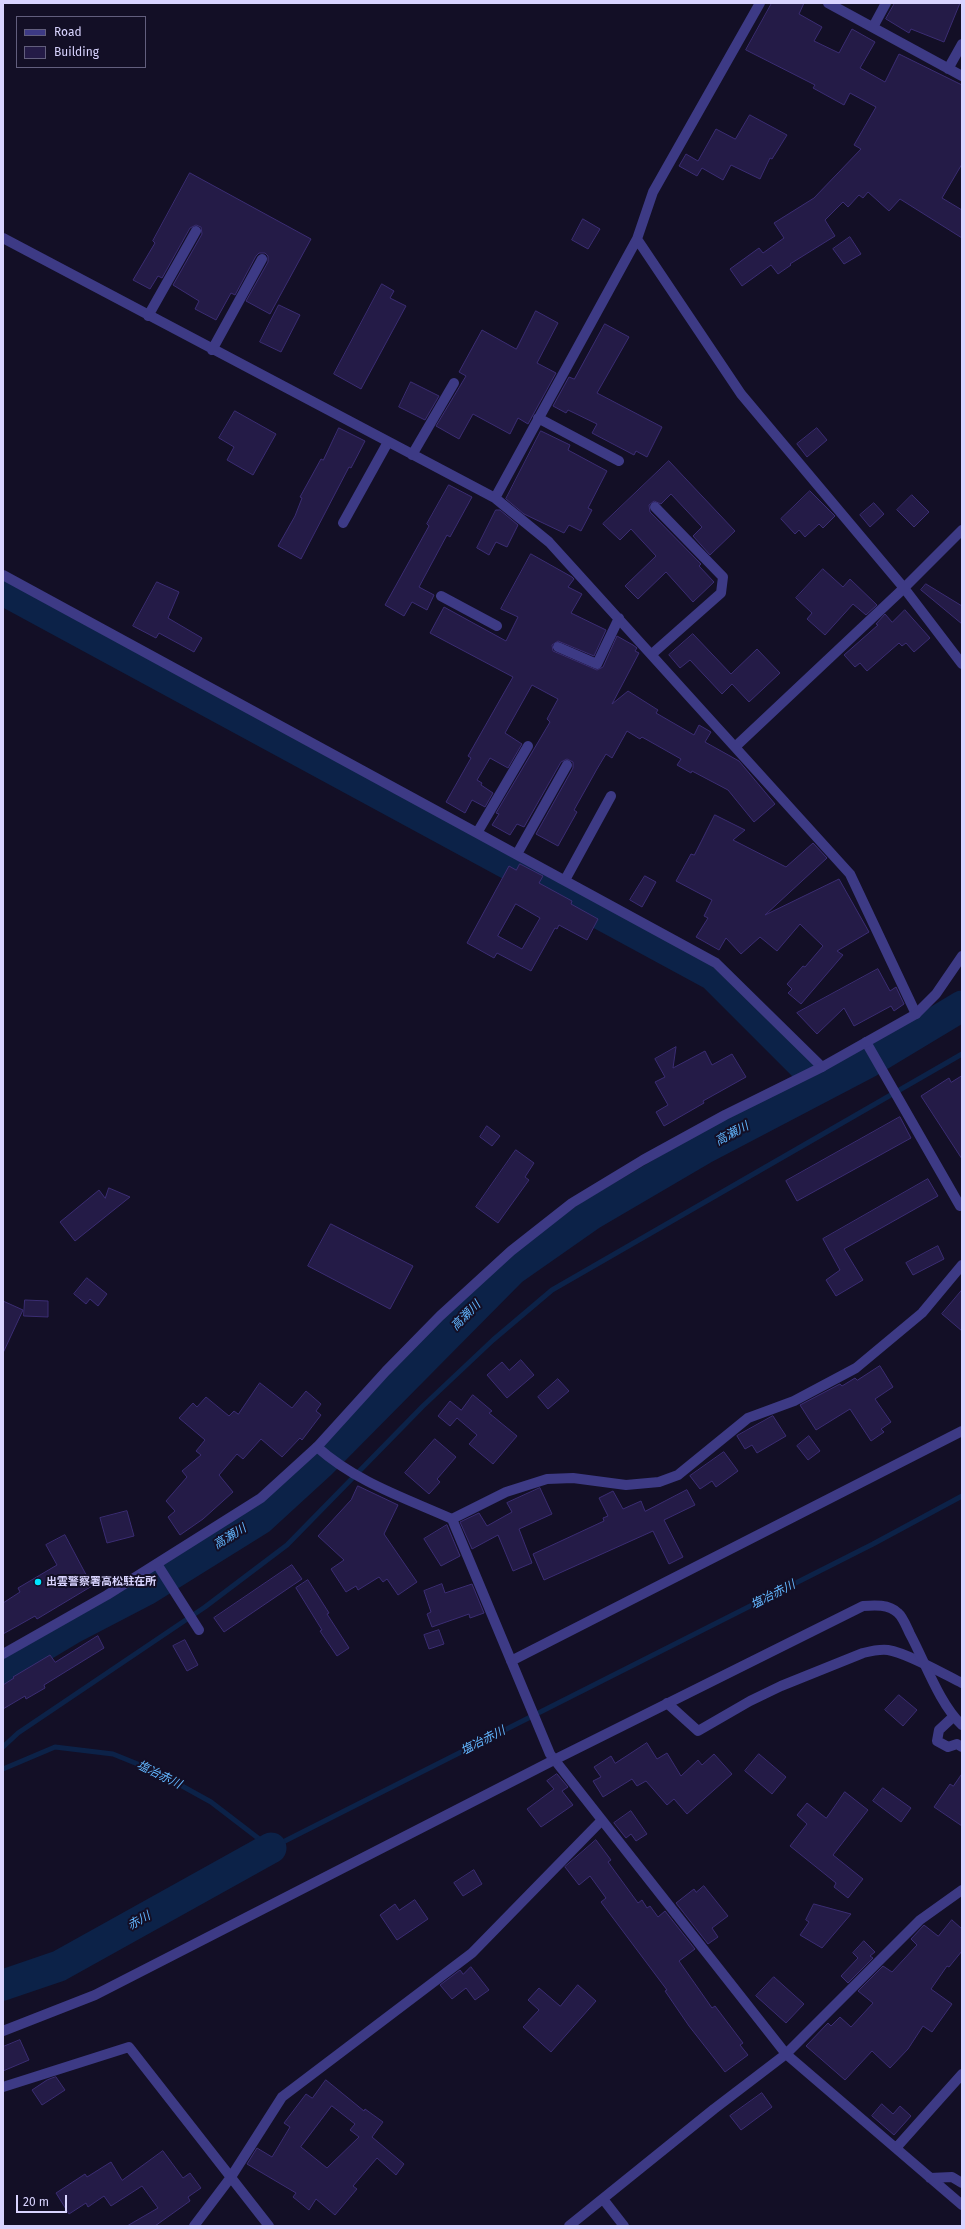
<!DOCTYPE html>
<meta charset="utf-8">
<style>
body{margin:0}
#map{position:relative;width:965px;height:2229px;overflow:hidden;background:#130f26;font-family:"Fira Sans",sans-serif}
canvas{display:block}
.frame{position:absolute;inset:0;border:4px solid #d9d4ff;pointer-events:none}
.legend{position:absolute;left:16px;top:16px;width:130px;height:52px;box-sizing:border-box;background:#130f26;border:1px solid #625e7d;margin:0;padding:5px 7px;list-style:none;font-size:12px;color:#d9d4ff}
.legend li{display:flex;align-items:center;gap:8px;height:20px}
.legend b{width:20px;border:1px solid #625e7d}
.scale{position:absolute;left:16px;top:2195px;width:51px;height:18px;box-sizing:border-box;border:2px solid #d9d4ff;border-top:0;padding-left:5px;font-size:12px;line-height:14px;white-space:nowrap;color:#d9d4ff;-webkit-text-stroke:3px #130f26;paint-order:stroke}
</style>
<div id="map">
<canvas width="965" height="2229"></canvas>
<div class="frame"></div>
<ul class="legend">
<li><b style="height:5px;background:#3d3a85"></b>Road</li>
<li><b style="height:11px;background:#241b47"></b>Building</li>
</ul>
<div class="scale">20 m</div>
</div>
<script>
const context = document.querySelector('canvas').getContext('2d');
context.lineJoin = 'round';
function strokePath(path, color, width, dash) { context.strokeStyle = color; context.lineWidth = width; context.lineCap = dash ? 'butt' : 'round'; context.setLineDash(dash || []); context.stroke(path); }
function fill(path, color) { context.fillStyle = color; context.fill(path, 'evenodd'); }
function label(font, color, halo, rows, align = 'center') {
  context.font = font + ' "Fira Sans","Noto Sans JP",sans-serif'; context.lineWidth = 4; context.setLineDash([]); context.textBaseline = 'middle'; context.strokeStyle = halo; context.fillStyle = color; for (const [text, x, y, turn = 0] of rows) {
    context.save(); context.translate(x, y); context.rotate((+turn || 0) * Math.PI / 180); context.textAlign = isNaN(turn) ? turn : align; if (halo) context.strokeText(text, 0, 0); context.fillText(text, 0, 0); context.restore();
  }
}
strokePath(new Path2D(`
 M3,1747l15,-14 187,-126 82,-62 136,-139 70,-66 59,-50 410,-236
 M3,1769l52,-22 58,7 42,17 56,31 60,46 602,-304 89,-48`), '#0c2248', 5);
strokePath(new Path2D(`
 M3,590l710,385 109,109
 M3,1670l70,-42 73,-38 114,-71 60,-55 192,-194 80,-56 111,-65 166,-87 93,-56
 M3,1985l56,-19 212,-118`), '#0c2248', 31);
const building = new Path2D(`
 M772,3h32l-5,11 23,13 -8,14 25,12 13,-24 23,13 -15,26 25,14 14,-28 63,31v79l-20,34 20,12v28l-62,-39 -11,12 -21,-19 -5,6 -4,-3 -11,12 -5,-5 -18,18 10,16 -45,28 1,1 -13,9 -7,-9 -29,21 -12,-17 29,-21 4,5 21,-15 -10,-15 40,-25 47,-49 -7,-4 22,-38 -26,-14 -6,12 -31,-17 2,-3 -69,-35z
 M895,3h65l-16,39 -33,-13 -2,4 -23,-14z
 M750,115l37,20 -15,24 -2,-1 -10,21 -29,-14 -8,15 -21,-12 -5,8 -18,-10 7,-12 12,7 18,-32 19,10z
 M190,173l121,66 -41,75 -24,-13 22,-39v-6l-3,-3h-6l-3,3 -21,39 -4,-2 -15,27 -21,-11 4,-8 -26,-16 29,-51 -1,-7 -5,-2 -6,3 -28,50 -4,-2 -8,13 -17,-9 22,-37 -2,-2z
 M583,219l17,10 -12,20 -16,-9z
 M850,237l11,17 -17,10 -11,-15z
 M382,284l12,7 -4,7 16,8 -45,83 -27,-15z
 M279,305l21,10 -19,37 -21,-10z
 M536,311l22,12 -21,40 19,10 -28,51 -10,-6 -8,16 -37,-20 -14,25 -23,-13 30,-50 -7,-4 23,-42 34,19z
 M605,324l24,13 -32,56 65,34 -15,30 -11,-6 -2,4 -42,-22 5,-9 -29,-14 -2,3 -13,-7 16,-29 5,2z
 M411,382l28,14 -14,24 -26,-13z
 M235,411l41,23 -23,41 -26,-15 7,-13 -15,-9z
 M339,428l26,13 -14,27 -2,-1 -48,92 -23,-13 17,-30 7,-18 -2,-1 21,-38 2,1z
 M817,428l10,12 -20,17 -10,-13z
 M541,431l29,14 -2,5 39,21 -19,37 4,2 -11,21 -12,-6 -5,8 -40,-19 -18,-15z
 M669,461l66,70 -25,24 -17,-19 9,-9 -31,-33 -10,10 -7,-3 -5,4 1,7 51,52 -2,2 15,16 -21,20 -27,-30 -28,27 -13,-13 31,-30 -25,-27 -11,11 -17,-16z
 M449,485l23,12 -22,40 -3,-2 -28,52 15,8 -7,15 -15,-8 -8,14 -19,-11 44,-79 -2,-2z
 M810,491l25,25 -12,12 -4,-4 -14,13 -6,-7 -4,4 -14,-15z
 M912,495l17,17 -15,15 -17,-17z
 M874,503l10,11 -14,13 -10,-12z
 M496,510h4l18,15 -11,22 -11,-5 -7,13 -12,-7z
 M531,554l41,23 2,2 -6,8 14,7 -11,19 35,17 -12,26 -36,-15 -6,4 1,6 44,19 6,-3 14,-31 16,9 4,3 -2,3 4,2 -27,51 16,-13 30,19 -2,3 38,22 5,-10 12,7 -6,10 34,19 36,43 -21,18 -26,-32 -36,-19 -1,2 -14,-8 4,-6 -39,-22 -2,2 -13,-8 -15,27 -6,-4 -9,15 -23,41 3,2 -19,34 -22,-12 37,-66v-6l-6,-3 -6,3 -37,65 -7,-3 -7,11 -18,-10 7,-11 -3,-1 54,-91 -3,-3 11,-20 -26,-14 -27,48 17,11 -14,24 -18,-10 -13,22 5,3 -1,2 12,8 -8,14 -13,-7 -7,13 -19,-11 25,-44 -3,-2 45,-79 -83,-44 14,-26 62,34 12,-24 -17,-8z
 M823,569l20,18 7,-8 27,26 -11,10 -13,-11 -28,31 -18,-16 5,-6 -16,-15z
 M157,582l22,10 -11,26 34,20 -8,14 -35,-19 -3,5 -23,-12z
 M926,584l36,22v18l-41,-34z
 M905,610l25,28 -16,14 -8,-9 -4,3 -3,-3 -32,28 -7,-8 -5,4 -11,-12 34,-30 -2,-1 9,-10 7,8z
 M693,634l38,40 26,-25 23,24 -31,29 -17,-18 -10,10 -32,-34 -10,8 -11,-13z
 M715,815l30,15 -12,10 53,27 27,-24 14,15 -62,57 74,-36 30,53 -32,19 6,4 -42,49 -13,-11 4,-4 -5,-5 16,-18 2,1 18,-21 -23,-22 -23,27 -17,-14 -19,17 -15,-16 -7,12 -23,-13 12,-19 -4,-2 8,-16 -36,-19 15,-27 3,1z
 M520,864l23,12 -4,7 33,18 -1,3 27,15 -11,21 -28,-15 -2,4 -2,-1 -24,43 -34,-18 -3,5 -27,-15 42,-77 7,4zM516,904l24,14 -18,31 -24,-13z
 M645,876l11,6 -14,25 -12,-7z
 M878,969l12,22 6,-4 8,17 -10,7 -3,-5 -37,20 -10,-18 -27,26 -20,-21z
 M676,1047l-3,21 32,-17 7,14 20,-11 14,23 -43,24 1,2 -40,23 -8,-14 12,-7 -13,-23 10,-5 -10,-18z
 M962,1076v83l-41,-63 28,-18 2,4z
 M900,1117l11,21 -114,63 -11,-20z
 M487,1126l13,10 -8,10 -12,-9z
 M516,1150l18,13 -9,14 4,3 -31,43 -22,-16z
 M928,1179l10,17 -94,53 19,31 -27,16 -10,-16 14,-10 -17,-31z
 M109,1188l21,9 -55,44 -15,-19 39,-32 6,8z
 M331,1224l82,42 -23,43 -82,-43z
 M938,1246l6,13 -31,16 -7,-12z
 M87,1278l20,16 -9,12 -8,-7 -4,5 -12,-10z
 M962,1290v41l-20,-17z
 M25,1300l23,1v16l-24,-1z
 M3,1301l20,9 -20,43z
 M521,1360l13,15 -27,23 -20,-23 15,-13 7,8z
 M880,1366l13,21 -18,12 16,23 -10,7 3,3 -13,9 -21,-32 -34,21 -16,-25 40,-21 2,2 13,-8 2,2z
 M558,1379l11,12 -21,18 -10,-12z
 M260,1383l32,25 14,-17 15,13 -5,7 5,4 -19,25 -2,-2 -18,19 -21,-18 -18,20 -6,-5 -18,21 14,17 -30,27 -23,16 -12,-18 7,-6 -9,-10 21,-24 -5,-6 19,-16 -5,-4 9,-11 -26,-22 14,-15 4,4 9,-10 23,19 5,-5 4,3z
 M473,1395l19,16 -3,2 28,23 -24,28 -24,-20 8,-9 -20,-17 -7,8 -12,-10 12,-15 11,9z
 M773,1416l13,20 -29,17 -5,-8 -7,4 -8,-13z
 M809,1436l11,15 -12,9 -11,-14z
 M435,1439l21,18 -19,22 3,3 -11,12 -24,-21z
 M724,1452l14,19 -22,16 -4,-6 -12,8 -10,-13z
 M358,1486l40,19 -14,29 33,48 -19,13 -11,-16 -4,3 -4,-5 -21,13 -2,-4 -10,6 -15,-23 13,-9 -26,-24 33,-36z
 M540,1488l12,26 -33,15 13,34 -19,8 -15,-36 -26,14 -12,-27 19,-9 8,13 25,-14 -5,-9z
 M687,1490l8,15 -31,15 19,37 -14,7 -16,-33 -109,49 -11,-26 71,-33 -1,-3 5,-2 -9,-18 14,-7 10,18 18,-8 4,10z
 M127,1511l7,25 -27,7 -7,-25z
 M447,1525l13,31 -19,10 -17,-27z
 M65,1535l27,51 -55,33 -2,-3 -32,18v-31l17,-11 -2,-4 39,-23 -11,-20z
 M292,1565l10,14 -78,53 -10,-14z
 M308,1580l21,33 -2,1 22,34 -12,8 -17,-25 2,-1 -26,-42z
 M442,1584l3,9 27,-9 12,29 -14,5 -1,-4 -37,13 -5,-13 4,-2 -7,-21z
 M439,1630l5,14 -15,5 -5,-14z
 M98,1636l6,12 -60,37 1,3 -19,11 -1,-3 -22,13v-24l11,-7 -1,-1 37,-22 5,7z
 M185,1640l13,25 -11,6 -14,-25z
 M899,1695l18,15 -14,16 -18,-16z
 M647,1743l10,16 10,-6 14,23 17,-16 4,5 12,-11 18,20 -45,40 -13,-15 -7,6 -21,-24 -9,5 -5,-7 -29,18 -10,-16 8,-4 -7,-10 17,-11 4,7z
 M759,1754l27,23 -14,17 -27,-23z
 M557,1774l11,13 -6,4 11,14 -32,22 -14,-18 27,-20 -7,-8z
 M962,1774v52l-28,-19 16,-23 3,2z
 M883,1788l28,20 -10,14 -28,-21z
 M845,1792l23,18 -35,45 30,24 -15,19 -14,-11 2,-4 -46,-37 17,-22 -10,-9 10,-12 19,15z
 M631,1811l16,23 -11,7 -5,-7 -5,4 -12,-15z
 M596,1840l15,20 -3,2 30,41 4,-3 5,8 3,-2 8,11 7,-6 30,38 -16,12 33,47 3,-2 28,37 -3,2 8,10 -23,17 -36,-46 -24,-35 2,-1 -66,-88 5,-4 -16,-22 -11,9 -14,-18z
 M474,1870l8,14 -19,12 -9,-13z
 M704,1886l24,30 -16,12 6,9 -10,7 -32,-41 18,-14 2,3z
 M415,1900l13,19 -31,21 -17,-25 15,-11 4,6z
 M814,1904l37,10 -29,34 -22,-13 9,-13 -3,-2z
 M952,1920l10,9v22l-13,16 -2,-1 -16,23 21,15 -20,28 -9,-6 -15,23 -18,19 -18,-17 -27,29 -39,-34 22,-23 3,3 9,-9 11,10 22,-24 -15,-12 25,-25 9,6 25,-27 -6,-6 13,-14 14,11z
 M864,1941l11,11 -5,4 3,2 -25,25 -7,-7 17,-18 -5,-5z
 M471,1967l18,23 -14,10 -9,-12 -14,11 -12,-14 20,-15 3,4z
 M774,1977l30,27 -18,19 -30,-27z
 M578,1985l18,16 -45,51 -28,-25 16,-17 -11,-10 11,-12 21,18z
 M20,2040l9,20 -26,11v-24z
 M56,2077l9,13 -23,15 -10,-15 15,-10z
 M326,2080l38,31 1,-2 18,13 -11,15 32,27 -8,11 -19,-17 -24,28 4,3 -22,26 -19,-16 -7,11 -16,-13 3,-4 -49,-29 10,-16 15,9 18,-30 -6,-4 22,-29 6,4zM332,2106l23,18 -5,6 9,7 -32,31 -26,-21z
 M762,2093l10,14 -31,23 -11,-14z
 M882,2104l11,10 7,-8 11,10 -17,19 -22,-19z
 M163,2151l20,27 7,-5 11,15 -13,9 2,4 -35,25h-28l31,-18 -16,-22 -31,20 -7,-10 -16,11 -2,-4 -17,11 -13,-21 29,-19 2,3 24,-15 11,18z`);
fill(building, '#241b47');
strokePath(building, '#3b2d73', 1);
strokePath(new Path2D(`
 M828,3l134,73
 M873,27l13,-24
 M948,69l14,-25
 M3,238l492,260 54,44 301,332 66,140
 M637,239l104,155 163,194 -169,159
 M148,316l48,-85
 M212,350l50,-91
 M538,418l81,43
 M412,455l42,-72
 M495,498l142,-259 16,-47 107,-189
 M343,523l45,-81
 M962,530l-58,58 58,76
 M3,575l713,388 106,104
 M441,596l56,30
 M558,647l39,17 22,-46
 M652,654l69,-61 2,-16 -68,-70
 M477,833l51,-87
 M517,854l50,-89
 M565,880l46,-84
 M866,1042l94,164
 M317,1447c39,35 88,51 135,72l98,235 236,300 176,151
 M452,1519l54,-27 41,-13 26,-1 53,7 33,-3 19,-7 70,-57 46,-17 62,-33 66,-55 40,-48
 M157,1564l42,66
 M511,1661l451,-230
 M667,1703l31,28 52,-30 31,-15 82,-33c8,-2 17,-4 25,-3 19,3 56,24 74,33
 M953,1717l-14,13 -2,11 11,6 9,-3 5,3
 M3,2087l126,-40 140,179
 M896,2148l66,-74
 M930,2178l22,-1 10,6
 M603,2199l21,27
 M194,2226l37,-49 51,-80 190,-144 130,-133
 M569,2226l145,-117 72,-55 134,-134 42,-30`), '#3d3a85', 10);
strokePath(new Path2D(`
 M3,1654l104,-59 154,-97 56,-51 69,-76 54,-55 71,-65 61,-48 71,-43 82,-45 97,-48 94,-53 20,-20 26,-38
 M3,2031l92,-36 459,-235 309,-154c11,-1 26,-2 35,7 5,4 9,15 12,21 15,28 30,71 52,91`), '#3d3a85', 10);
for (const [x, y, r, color] of [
 [38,1582,4,"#00e5ff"]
]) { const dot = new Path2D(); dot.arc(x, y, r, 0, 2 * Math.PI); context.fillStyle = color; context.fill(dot); strokePath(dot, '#130f26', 1.5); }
label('bold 11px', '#d9d4ff', '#130f26', [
 ["出雲警察署高松駐在所",46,1582]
], 'left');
label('italic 12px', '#62b6ff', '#130f26', [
 ["高瀬川",732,1134,-28],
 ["高瀬川",466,1316,-45],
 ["高瀬川",230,1537,-32],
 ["塩冶赤川",773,1595,-27],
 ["塩冶赤川",483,1741,-27],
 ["塩冶赤川",159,1775,26],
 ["赤川",139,1921,-29]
]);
</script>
